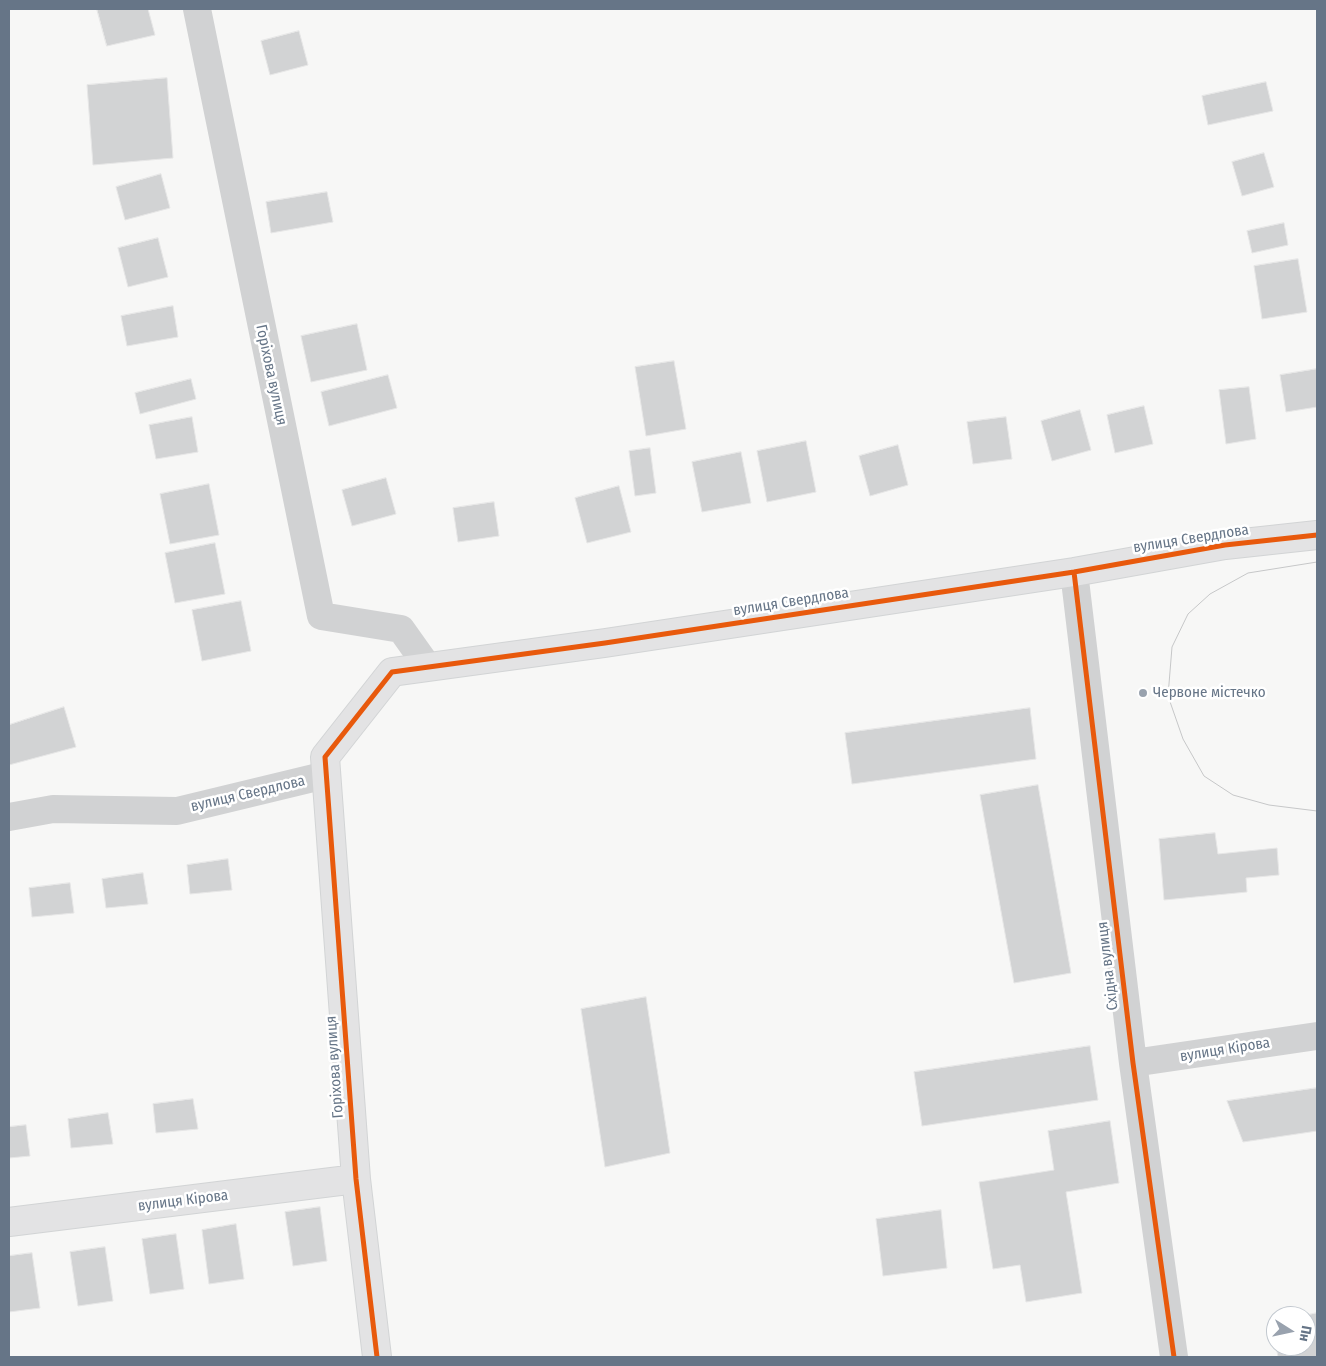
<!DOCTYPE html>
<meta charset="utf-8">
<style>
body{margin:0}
#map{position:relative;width:1326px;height:1366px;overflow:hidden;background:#f7f7f6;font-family:"Fira Sans Condensed",sans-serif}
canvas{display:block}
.frame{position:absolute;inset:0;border:10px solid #667587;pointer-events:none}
.north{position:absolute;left:1266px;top:1306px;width:50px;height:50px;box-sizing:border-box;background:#fff;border:1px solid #c2c8cf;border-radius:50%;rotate:100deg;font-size:14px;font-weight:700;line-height:20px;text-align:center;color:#667587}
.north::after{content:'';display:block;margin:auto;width:18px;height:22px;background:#99a2ae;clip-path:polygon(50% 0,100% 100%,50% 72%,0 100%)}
</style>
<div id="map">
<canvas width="1326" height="1366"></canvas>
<div class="frame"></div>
<div class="north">Пн</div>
</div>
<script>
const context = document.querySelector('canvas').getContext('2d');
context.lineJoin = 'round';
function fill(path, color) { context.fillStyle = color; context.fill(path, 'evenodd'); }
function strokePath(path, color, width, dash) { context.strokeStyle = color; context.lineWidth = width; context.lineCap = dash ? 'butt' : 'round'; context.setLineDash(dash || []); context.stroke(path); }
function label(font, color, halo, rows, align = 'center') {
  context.font = font + ' "Fira Sans Condensed",sans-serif'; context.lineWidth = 5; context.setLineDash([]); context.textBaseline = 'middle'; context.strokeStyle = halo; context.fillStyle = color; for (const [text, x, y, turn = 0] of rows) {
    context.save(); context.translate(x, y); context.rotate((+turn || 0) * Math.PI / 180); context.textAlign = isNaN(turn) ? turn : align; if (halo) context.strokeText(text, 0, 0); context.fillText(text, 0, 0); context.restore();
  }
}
const building = new Path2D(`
 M97,9h51l7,26 -48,11z
 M299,31l9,34 -38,10 -9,-34z
 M167,78l6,80 -80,7 -6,-80z
 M1266,82l7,29 -65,14 -6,-29z
 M1264,153l10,34 -32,9 -10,-34z
 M161,174l9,34 -45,12 -9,-33z
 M327,192l6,30 -62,11 -5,-31z
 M1284,223l4,22 -36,8 -5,-22z
 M158,238l10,39 -40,10 -10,-39z
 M1298,259l9,53 -45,7 -8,-53z
 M173,306l5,31 -51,9 -6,-30z
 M357,324l10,46 -56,12 -10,-46z
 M674,361l12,68 -40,7 -11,-69z
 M1317,369v38l-31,5 -6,-37z
 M388,375l9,33 -68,18 -8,-34z
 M191,379l5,20 -56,15 -5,-21z
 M1249,387l7,52 -30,5 -7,-54z
 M1144,406l9,38 -38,9 -8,-38z
 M1080,410l11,40 -39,11 -11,-40z
 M192,417l6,35 -42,7 -7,-34z
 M1006,417l6,42 -39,5 -6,-42z
 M806,441l10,51 -49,10 -10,-51z
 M898,445l10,40 -38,11 -11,-40z
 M650,448l6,45 -21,3 -6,-45z
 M741,452l10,51 -49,9 -10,-50z
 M386,478l10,36 -44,12 -10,-36z
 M209,484l10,51 -49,9 -10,-50z
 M619,486l12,46 -44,11 -12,-45z
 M494,502l5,34 -41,6 -5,-34z
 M215,543l10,51 -50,9 -10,-50z
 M241,601l10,50 -49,10 -10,-51z
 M64,707l12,40 -67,18v-40z
 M1030,708l6,51 -184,25 -7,-51z
 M1038,785l33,188 -57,10 -34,-188z
 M1215,833l3,21 59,-6 2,27 -33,3 1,14 -83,8 -5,-61z
 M228,859l4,31 -42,4 -3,-29z
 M143,873l5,31 -42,4 -4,-29z
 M70,883l4,30 -42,4 -3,-29z
 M646,997l24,156 -65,14 -24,-158z
 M1090,1046l8,54 -176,26 -8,-54z
 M1317,1088v43l-74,11 -16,-41z
 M193,1099l5,30 -42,4 -3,-29z
 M108,1113l5,31 -42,4 -3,-29z
 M1110,1121l9,62 -53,9 16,101 -56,9 -6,-37 -27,4 -14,-87 75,-12 -6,-39z
 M26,1125l4,31 -21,2v-31z
 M320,1207l7,54 -34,5 -8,-54z
 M941,1210l6,58 -64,8 -7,-57z
 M236,1224l8,55 -35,5 -7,-54z
 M176,1234l8,55 -34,5 -8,-55z
 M105,1247l8,54 -35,5 -8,-54z
 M32,1253l8,55 -31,4v-56z
 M1317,1313v44h-39l-2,-11h30v-30h-4z
 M1276,1322v23l-5,-22z`);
fill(building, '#d2d3d4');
strokePath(building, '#e6e6e6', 1);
const secondary = new Path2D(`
 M9,1222l347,-43
 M377,1357l-21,-178 -31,-422 67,-85 213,-29 469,-71 151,-27 92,-10`);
strokePath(secondary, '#d2d4d5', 30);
strokePath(new Path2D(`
 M197,9l124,607 80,13 27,38
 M1074,572l59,491 41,294
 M9,817l44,-8 124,2 149,-36
 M1133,1063l184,-27`), '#d1d2d3', 28);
strokePath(secondary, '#e3e3e4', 28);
strokePath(new Path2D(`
 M1317,562l-69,11 -38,21 -22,20 -16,33 -4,49 15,43 21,37 29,19 36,10 48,6`), '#c6c7c8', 1);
strokePath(new Path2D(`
 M1074,572l59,491 41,294
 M377,1357l-21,-178 -31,-422 67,-85 213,-29 469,-71 151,-27 92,-10`), '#e8590c', 5);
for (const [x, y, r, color] of [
 [1143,693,5,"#99a2ae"]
]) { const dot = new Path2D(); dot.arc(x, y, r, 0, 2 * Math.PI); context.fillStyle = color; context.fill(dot); strokePath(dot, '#fff', 2); }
label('15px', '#667587', '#fff', [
 ["Горіхова вулиця",271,375,78],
 ["вулиця Свердлова",1191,539,-9],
 ["вулиця Свердлова",791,602,-9],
 ["вулиця Свердлова",248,794,-13],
 ["Східна вулиця",1108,966,-97],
 ["вулиця Кірова",1225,1050,-9],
 ["Горіхова вулиця",335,1067,-94],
 ["вулиця Кірова",183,1201,-7]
]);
label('15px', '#667587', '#fff', [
 ["Червоне містечко",1153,693]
], 'left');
</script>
